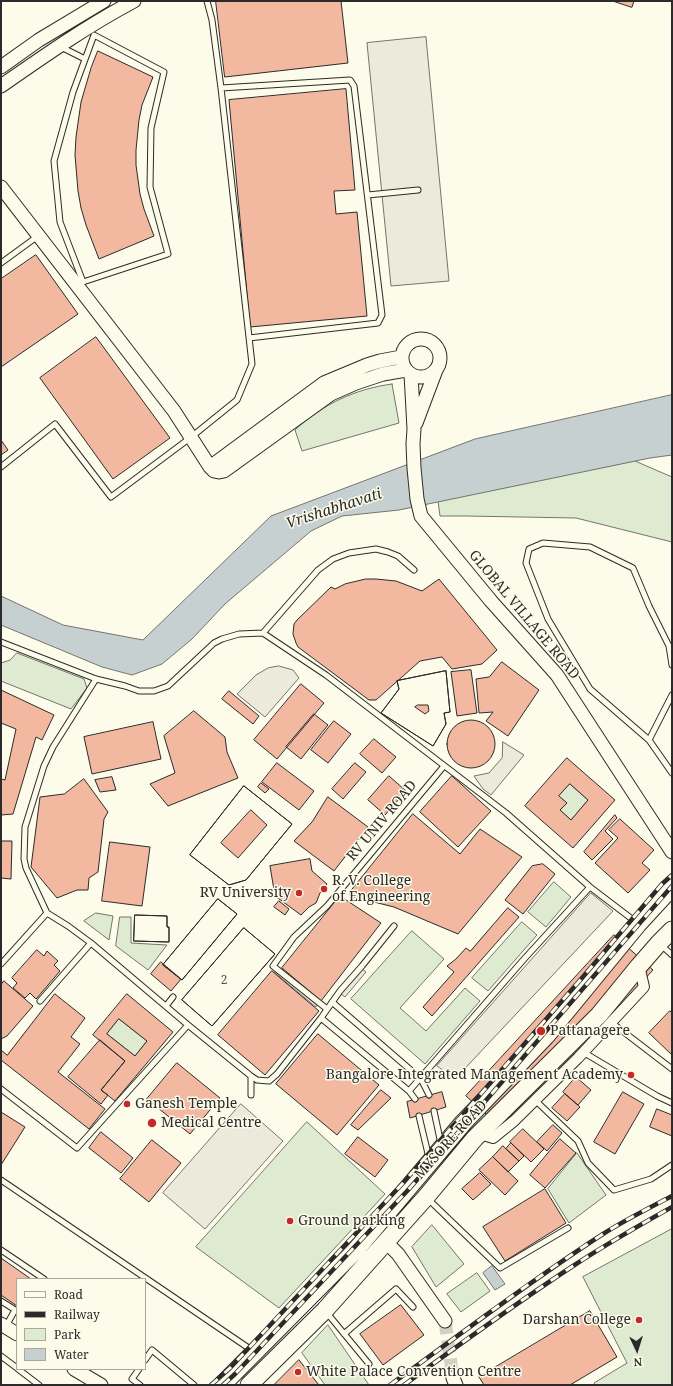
<!DOCTYPE html>
<style>
body{margin:0}
#map{position:relative;width:673px;height:1386px;overflow:hidden;background:#fdfbea;font-family:"Noto Serif",serif}
canvas{display:block}
.frame{position:absolute;inset:0;border:2px solid #2b2b2b;pointer-events:none}
.legend{position:absolute;left:16px;top:1278px;width:130px;height:92px;box-sizing:border-box;background:#fdfbea;border:1px solid #a9a89e;margin:0;padding:5px 7px;list-style:none;font-size:12px;color:#2b2b2b}
.legend li{display:flex;align-items:center;gap:8px;height:20px}
.legend b{width:20px;border:1px solid #a9a89e}
.north{position:absolute;left:617px;top:1330px;width:40px;height:40px;-webkit-text-stroke:3px #fdfbea;paint-order:stroke;rotate:176deg;font-size:11px;font-weight:700;line-height:16px;text-align:center;color:#2b2b2b}
.north::after{content:'';display:block;margin:auto;width:14px;height:18px;background:#2b2b2b;clip-path:polygon(50% 0,100% 100%,50% 72%,0 100%)}
</style>
<div id="map">
<canvas width="673" height="1386"></canvas>
<div class="frame"></div>
<ul class="legend">
<li><b style="height:5px;background:#fdfbea"></b>Road</li>
<li><b style="height:5px;background:#2b2b2b"></b>Railway</li>
<li><b style="height:11px;background:#deebd1"></b>Park</li>
<li><b style="height:11px;background:#c7d0d0"></b>Water</li>
</ul>
<div class="north">N</div>
</div>
<script>
const context = document.querySelector('canvas').getContext('2d');
context.lineJoin = 'round';
function fill(path, color) { context.fillStyle = color; context.fill(path, 'evenodd'); }
function strokePath(path, color, width, dash) { context.strokeStyle = color; context.lineWidth = width; context.lineCap = dash ? 'butt' : 'round'; context.setLineDash(dash || []); context.stroke(path); }
function label(font, color, halo, rows, align = 'center') {
  context.font = font + ' "Noto Serif",serif'; context.lineWidth = 3; context.setLineDash([]); context.textBaseline = 'middle'; context.strokeStyle = halo; context.fillStyle = color; for (const [text, x, y, turn = 0] of rows) {
    context.save(); context.translate(x, y); context.rotate((+turn || 0) * Math.PI / 180); context.textAlign = isNaN(turn) ? turn : align; if (halo) context.strokeText(text, 0, 0); context.fillText(text, 0, 0); context.restore();
  }
}
const green = new Path2D(`
 M392,384l7,39 -97,28 -7,-21c28,-26 60,-41 97,-46z
 M635,461l37,16v65l-96,-24 -110,-2h-26l-2,-15z
 M17,653l67,26 3,9 -16,21 -70,-28v-18l9,-3z
 M570,784l18,16 -17,20 -11,-10 6,-7 -7,-7z
 M554,882l17,15 -25,30 -18,-15z
 M96,913l17,3 -4,24 -25,-19z
 M120,917h11v26l36,2 -19,25 -32,-24z
 M522,922l15,13 -49,56 -16,-13z
 M412,931l32,28 -44,49 26,23 39,-43 15,13 -55,63 -74,-65z
 M119,1019l28,22 -12,15 -28,-22z
 M307,1122l78,72 -106,114 -83,-61z
 M577,1153l29,42 -37,28 -21,-34z
 M432,1225l32,39 -28,23 -24,-40z
 M672,1229v156h-77l-1,-2 33,-20 -44,-86z
 M477,1273l13,18 -29,21 -14,-18z
 M328,1325l41,60h-44l-23,-32z`);
fill(green, '#deebd1');
strokePath(green, '#74746e', 1);
const parking = new Path2D(`
 M426,37l23,244 -58,5 -24,-243z
 M279,666l14,4 6,8 -34,39 -28,-23 19,-19 12,-7z
 M503,742l21,13 -33,40 -8,-6 -9,-13 15,-3 13,-15z
 M591,893l22,18 -158,168 -18,-13z
 M361,968l5,4 -21,25 -4,-3z
 M276,971l41,34 -1,2 -41,-34z
 M241,1104l42,37 -78,88 -42,-36z`);
fill(parking, '#eceadb');
strokePath(parking, '#74746e', 1);
const water = new Path2D(`
 M672,395v60l-22,3 -251,52 -57,6 -31,15 -86,73 -33,35 -30,25 -30,11 -30,-8 -101,-42v-29l62,29 80,15 128,-124 204,-77z
 M492,1266l13,18 -10,6 -12,-17z`);
fill(water, '#c7d0d0');
strokePath(water, '#74746e', 1);
const building = new Path2D(`
 M216,1h125l7,62 -123,14z
 M613,1h21l-2,6z
 M98,51l55,26 -11,28 -3,15 -3,30v15l4,29 4,15 10,27 -55,23 -13,-34 -5,-17 -3,-17 -3,-36 1,-18 5,-35 10,-34z
 M346,89l9,101 -21,1 2,23 21,-2 10,104 -117,11 -21,-227z
 M36,255l42,59 -77,53v-88z
 M96,337l74,101 -57,41 -73,-101z
 M1,440l7,10 -7,5z
 M366,579h10l20,2 26,10 17,-12 58,71 -15,14 -30,5 -10,-12 -22,4 -44,39h-7l-71,-53 -2,-4 -3,-9 1,-10 3,-4 34,-33 4,2 10,-5z
 M502,662l37,28 -31,46 -22,-15 7,-9 -14,1 -3,-34 13,-2z
 M471,670l6,43 -20,3 -6,-44z
 M446,671l4,41 -6,1 2,11 -13,22 -52,-33 18,-24 -2,-8zM418,705h10l1,6 -4,3 -10,-7z
 M446,671l4,41 -6,1 2,11 -13,22 -52,-33 18,-24 -2,-8z
 M301,684l23,19 -47,56 -23,-19z
 M1,690l53,25 -12,25 -6,-3 -23,77 -12,1v-36l4,1 11,-51 -15,-6z
 M229,691l30,25 -6,8 -31,-25z
 M194,711l31,26 2,15 11,26 -70,28 -18,-22 25,-11 -11,-37z
 M314,714l14,11 -27,34 -15,-12z
 M447 744a24 24 0 1 1 48 0a24 24 0 1 1-48 0Z
 M334,721l17,13 -23,29 -17,-13z
 M153,722l8,37 -69,15 -8,-37z
 M374,739l22,18 -14,16 -22,-19z
 M567,758l48,42 -42,48 -48,-42zM570,784l18,16 -17,20 -11,-10 7,-7 -8,-7z
 M277,763l37,28 -15,19 -37,-28z
 M355,763l11,9 -23,27 -11,-10z
 M389,776l17,15 -21,24 -17,-15z
 M452,776l39,35 -33,36 -38,-35z
 M112,777l4,13 -16,2 -5,-12z
 M84,779l24,33 -4,7 -6,53 -9,6 -1,12h-11l-20,8 -26,-31 9,-70 24,-3z
 M261,783l8,6 -4,4 -7,-6z
 M244,786l48,38 -46,56 -17,5 -39,-30zM251,810l16,15 -29,33 -17,-15z
 M244,786l48,38 -46,56 -17,5 -39,-30z
 M328,797l40,30 -34,44 -40,-30 18,-19z
 M413,814l47,40 20,-25 42,28 -64,77 -64,-27 -44,-11v-4z
 M615,815l2,3 -12,13 8,8 -21,21 -8,-8z
 M620,819l34,31 -12,13 8,7 -22,23 -33,-30 23,-25 -9,-8z
 M1,841h11l-1,38 -10,-1z
 M110,842l40,5 -8,59 -40,-5z
 M310,859l2,12 15,13 -7,9 -4,10 -7,4 -8,8 -26,-19 -5,-30z
 M543,864l12,10 -32,40 -18,-14 27,-34z
 M340,896l41,27 -60,78 -39,-33z
 M218,899l19,15 -55,66 -19,-15z
 M218,899l19,15 -55,66 -19,-15z
 M279,901l10,8 -4,6 -11,-8z
 M508,908l11,9 -87,99 -9,-9 31,-35 -7,-6 9,-7 10,-11 4,3z
 M135,915l32,1v11h2v15l-35,-1z
 M135,915l32,1v11h2v15l-35,-1z
 M244,928l31,26 -63,72 -30,-26z
 M244,928l31,26 -63,72 -30,-26z
 M614,935l39,35 -148,161 -39,-35z
 M37,950l7,6 3,-5 11,10 -4,4 6,6 -24,28 -6,-6 -5,5 -12,-10 4,-5 -5,-5z
 M161,962l20,17 -10,12 -20,-17z
 M272,971l47,40 -54,64 -47,-40z
 M4,981l29,25 -26,30 -6,3v-54z
 M55,994l30,24 -14,19 9,7 -22,28 47,37 -16,20 -88,-69v-10l6,5z
 M127,994l46,38 -58,69 -14,-11 24,-29 -32,-26zM119,1019l28,22 -12,15 -28,-22z
 M670,1011l2,2v42l-23,-22z
 M318,1034l61,51 -42,50 -61,-51z
 M100,1040l25,21 -24,29 7,5 -7,9 -33,-27z
 M177,1063l43,35 -30,36 -43,-35z
 M576,1077l15,13 -13,15 -15,-13z
 M381,1090l10,8 -33,32 -7,-5z
 M442,1092l4,15 -36,11 -3,-16z
 M623,1092l21,12 -29,50 -21,-12z
 M565,1094l15,13 -13,14 -15,-13z
 M657,1109l15,6v21l-22,-9z
 M1,1112l24,15 -24,38z
 M553,1125l9,8 -15,18 -10,-9z
 M523,1129l21,20 -13,13 -21,-20z
 M101,1132l32,26 -12,15 -32,-25z
 M358,1137l30,23 -13,17 -30,-23z
 M560,1139l16,14 -31,35 -15,-13z
 M152,1140l29,23 -32,39 -29,-23z
 M511,1143l13,13 -5,5 -13,-12z
 M503,1146l16,15 -11,11 -15,-15z
 M493,1157l25,24 -13,14 -26,-25z
 M480,1173l11,11 -18,16 -11,-11z
 M545,1189l21,34 -61,38 -22,-34z
 M1,1258l30,21h-14v27l-16,-11z
 M401,1305l23,30 -41,30 -23,-31z
 M590,1311l27,46 -47,28h-86l-5,-8z
 M299,1360l20,25h-45z`);
fill(building, '#f2b8a0');
strokePath(building, '#2b2b2b', 1);
strokePath(new Path2D(`
 M445,1321l8,57`), '#d3d1c4', 13, [13, 6]);
const lane = new Path2D(`
 M94,35l70,37 -13,56 -1,59 18,67 -85,28 -23,-60 -6,-61 19,-69z
 M61,47l24,12
 M221,88l129,-8 4,6 28,229 -4,8 -129,15
 M368,195l50,-5
 M1,263l37,-27
 M1,467l54,-43 56,73 79,-59 47,-38 15,-36 -31,-276 -9,-68 -5,-19
 M263,633l55,-63 15,-11 16,-6 27,-4 12,3 10,4 16,14
 M1,642l95,37 29,7 14,5h15l14,-5 46,-43 8,-4 17,-5 24,-1 63,42 180,138 84,74 46,35
 M672,665l-3,-19 -20,-40 -16,-38 -43,-21 -47,-4 -14,6 -3,14 22,56 42,70 59,51 23,33
 M96,679l-43,68 -9,19 -19,61 -1,32 2,9 21,45 21,13 23,17 97,82 63,51 6,4 12,1 8,-7 44,-56 19,-27 22,-25 32,-40
 M649,740l23,-45
 M661,945l11,10
 M1,964l46,-51
 M40,1001l51,-58
 M332,1002l89,77 8,16
 M166,1006l7,-9
 M327,1009l-54,-43 21,-29 33,-31 117,-140
 M321,1018l88,73 6,8
 M612,1023l60,46
 M583,1052l74,44 15,7
 M1,1089l76,59 111,-123
 M409,1091l116,-133 65,-71
 M251,1095v-19
 M535,1100l43,41 10,22 26,27 37,-11 21,-14
 M434,1111l7,33
 M419,1116l10,42
 M1,1180l252,171
 M428,1199l72,69 68,-40
 M1,1250l43,29
 M1,1301l16,10
 M327,1313l42,51
 M6,1326l9,-16
 M344,1334l52,-45 17,18
 M1,1356l16,12
 M145,1360l7,-10 42,35
 M18,1369l21,16
 M139,1369l-7,10 8,6`);
const street = new Path2D(`
 M480,1134l13,4 21,-17 64,-63 66,-71 -5,-21`);
const secondary = new Path2D(`
 M1,67l38,-27 65,-39
 M1,86c43,-30 86,-60 133,-85
 M1,187l173,224 36,56 4,4 5,1 5,-1 107,-77 25,-11 27,-9 23,-4
 M402 358a19 19 0 1 1 38 0a19 19 0 1 1-38 0Z
 M411,374l3,55 -1,15 1,24 3,31 4,17 70,85 66,74 115,177
 M416,423l20,-53
 M210,467l114,-84 43,-18 13,-4 21,-4
 M385,1241l13,13 47,67
 M1,1324l16,10
 M74,1369l27,16
 M453,1378l3,7`);
const highway = new Path2D(`
 M222,1385l133,-134 108,-128 83,-87 92,-112 34,-37
 M249,1385l76,-75 101,-113 49,-59 124,-123 40,-49 20,-23 13,-13`);
strokePath(lane, '#2b2b2b', 7);
strokePath(street, '#2b2b2b', 12);
strokePath(secondary, '#2b2b2b', 15);
strokePath(highway, '#2b2b2b', 19);
strokePath(lane, '#fdfbea', 5);
strokePath(street, '#fdfbea', 10);
strokePath(secondary, '#fdfbea', 13);
strokePath(highway, '#fdfbea', 17);
const rail = new Path2D(`
 M211,1385l19,-17 173,-185 179,-205 80,-94 10,-9
 M223,1385l12,-11 174,-185 263,-303
 M390,1385c71,-51 140,-104 213,-151 22,-14 46,-26 69,-38
 M404,1385c56,-41 111,-81 169,-119 32,-21 65,-40 99,-59`);
strokePath(rail, '#2b2b2b', 4.5);
strokePath(rail, '#fdfbea', 3, [9]);
for (const [x, y, r, color] of [
 [324,889,4,"#c62828"],
 [299,893,4,"#c62828"],
 [541,1031,5,"#c62828"],
 [631,1075,4,"#c62828"],
 [127,1104,4,"#c62828"],
 [152,1123,5,"#c62828"],
 [290,1221,4,"#c62828"],
 [639,1320,4,"#c62828"],
 [298,1372,4,"#c62828"]
]) { const dot = new Path2D(); dot.arc(x, y, r, 0, 2 * Math.PI); context.fillStyle = color; context.fill(dot); strokePath(dot, '#fdfbea', 1.5); }
label('12px', '#5d4e48', null, [
 ["2",224,981]
]);
label('14px', '#2b2b2b', '#fdfbea', [
 ["GLOBAL VILLAGE ROAD",524,615,50],
 ["RV UNIV ROAD",382,821,-50],
 ["MYSORE ROAD",451,1140,-48]
]);
label('14px', '#2b2b2b', '#fdfbea', [
 ["R. V. College",332,881],
 ["of Engineering",332,897],
 ["RV University",291,893,"right"],
 ["Pattanagere",550,1031],
 ["Bangalore Integrated Management Academy",623,1075,"right"],
 ["Ganesh Temple",135,1104],
 ["Medical Centre",161,1123],
 ["Ground parking",298,1221],
 ["Darshan College",631,1320,"right"],
 ["White Palace Convention Centre",306,1372]
], 'left');
label('italic 15px', '#2b2b2b', '#fdfbea', [
 ["Vrishabhavati",334,509,-18]
]);
</script>
